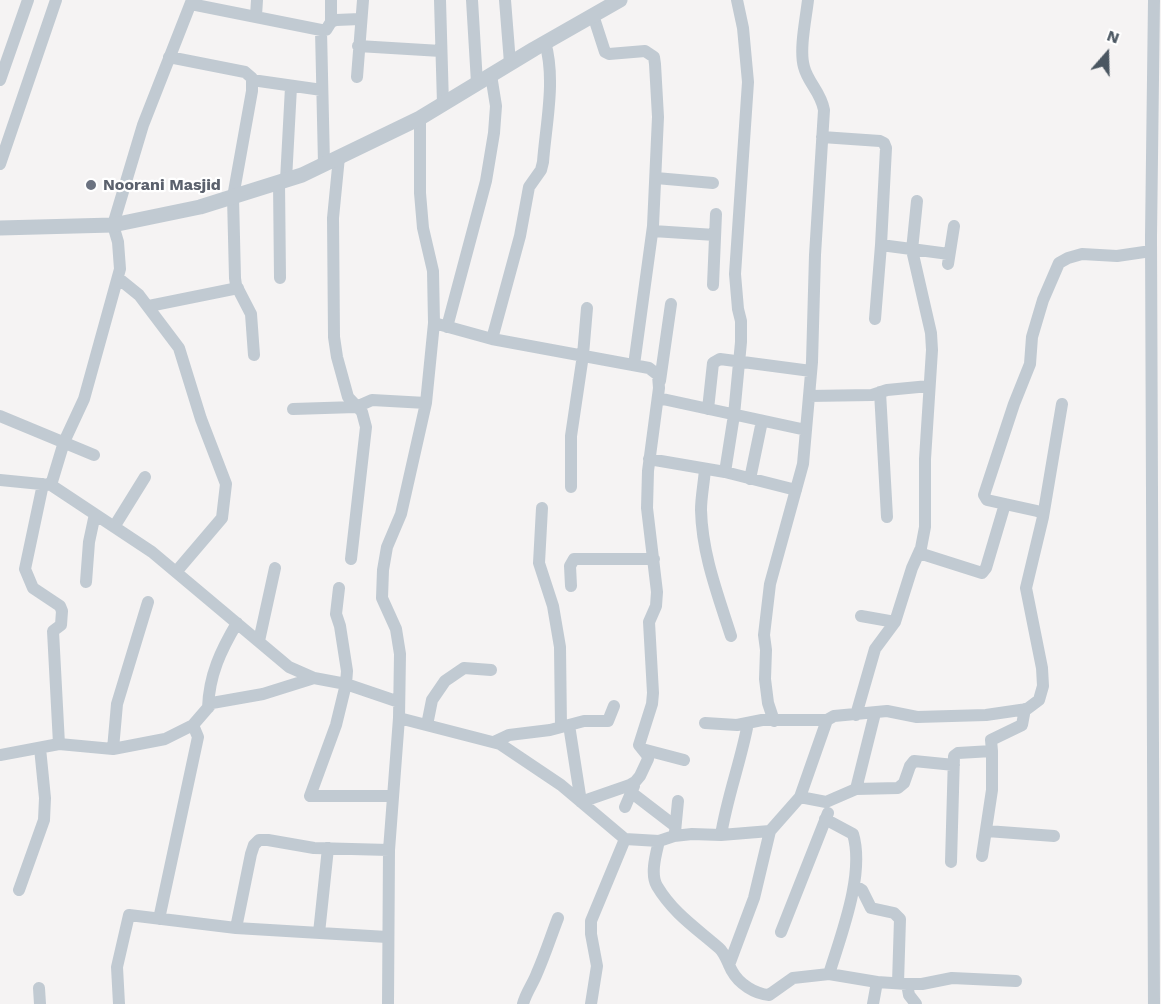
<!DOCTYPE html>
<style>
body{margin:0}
#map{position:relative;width:1161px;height:1004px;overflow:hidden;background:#f5f3f3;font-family:"Work Sans",sans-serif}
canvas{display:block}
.north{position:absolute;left:1077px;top:24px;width:60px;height:60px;-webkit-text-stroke:4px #fff;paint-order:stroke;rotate:20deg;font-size:16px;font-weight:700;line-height:24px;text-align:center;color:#4a5661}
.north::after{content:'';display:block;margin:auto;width:21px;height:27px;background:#4a5661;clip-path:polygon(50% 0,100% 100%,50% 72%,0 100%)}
</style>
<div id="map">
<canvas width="1161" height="1004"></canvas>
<div class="north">N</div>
</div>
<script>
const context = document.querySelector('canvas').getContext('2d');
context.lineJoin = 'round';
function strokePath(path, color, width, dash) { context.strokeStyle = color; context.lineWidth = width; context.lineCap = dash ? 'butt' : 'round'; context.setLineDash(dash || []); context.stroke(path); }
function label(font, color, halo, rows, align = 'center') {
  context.font = font + ' "Work Sans",sans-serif'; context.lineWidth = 4.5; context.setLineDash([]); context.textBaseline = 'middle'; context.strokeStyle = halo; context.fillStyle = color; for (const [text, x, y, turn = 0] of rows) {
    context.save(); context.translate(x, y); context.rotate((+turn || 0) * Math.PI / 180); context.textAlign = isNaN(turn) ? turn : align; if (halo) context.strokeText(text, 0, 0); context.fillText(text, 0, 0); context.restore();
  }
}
strokePath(new Path2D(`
 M331,0v22
 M440,0l3,104
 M472,0l5,83
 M505,0l5,63
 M1154,0l-3,237 3,767
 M191,4l130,26h5l5,-8 5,-2 24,-1
 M593,15l12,37 4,2 36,-3 9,6 1,7 3,53 -5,109 -19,139
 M256,16l1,-16
 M321,30l3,134
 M358,46l83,5
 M169,57l76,15 7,6v13l-19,106 2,81 1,7 15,29 3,41
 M357,77l6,-77
 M0,80l28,-80
 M252,80l70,10
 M822,137l58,4 4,2 2,5 -5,97 68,9
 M339,157l-6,61 1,119 3,20 11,40 14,15 4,15 -15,132
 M0,164l56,-164
 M656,178l57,5
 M286,180l5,-93
 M279,182l1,96
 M653,231l62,4
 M948,264l6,-38
 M118,278l21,17 40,53 22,71 25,65 -4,34 -46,54
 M713,285l3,-71
 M149,306l89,-18
 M875,319l6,-74
 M434,323l58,16 157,29 9,7 1,13 -11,83 -1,37 10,84 -1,14 -7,16 4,71 -1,11 -13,41 8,10 1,4 -8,17 -5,6 -5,3 -49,17 -12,-77
 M447,327l39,-146 8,-48 2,-27 -5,-31
 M492,339l28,-103 9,-49 12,-17 2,-8c3,-39 13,-82 2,-120
 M660,381l11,-77
 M880,392l7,125
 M809,396l63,-1 15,-5 42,-4
 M658,398l148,32
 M293,409l63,-2 16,-7 54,3
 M708,409l5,-46 7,-4 91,12
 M0,416l94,39
 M649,459l76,13 71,18
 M705,469c-1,14 -4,28 -4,41 1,44 17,85 30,126
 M725,472l9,-57 7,-73v-21l-3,-12 -3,-35 13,-192 -5,-54 -6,-28
 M750,479l12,-58
 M0,480l51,5 101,67 137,115 25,11 32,6 53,18
 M43,484l-18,85 8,19 27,18 2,5 -1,14 -8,6 6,113
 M51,485l13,-43 20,-43 36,-130 -2,-27 -5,-17 30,-100 49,-125
 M571,487v-51l12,-81 4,-47
 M542,508l-3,55 14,43 7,41 1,80
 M1043,517l19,-113
 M114,527l31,-50
 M919,553l63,20 4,-5 19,-64
 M86,582l3,-40 6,-28
 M571,586l-1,-20 4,-7h80
 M339,588l-3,26 4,12 7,45 -1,13 -10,41 -26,71h83
 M861,616l34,6
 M259,641l16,-73
 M208,708c1,-33 13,-58 29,-85
 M856,715l19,-66 20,-27 17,-54 9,-20 4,-21v-68l7,-109 -1,-17 -19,-83 5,-49
 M399,718l101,26 61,41 64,54 34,2 15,-5 18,-2 29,1 49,-4 30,-34 27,-77 7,-4 53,-5 30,6 69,-2 41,-6 12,-9 4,-14 -1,-18 -16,-80 17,-71 -1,-4 -5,-2 -50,-11 -3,-5 30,-91 16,-40 2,-27 11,-37 16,-37 9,-5 14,-4 35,2 34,-5
 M774,721l-6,-18 -3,-24 1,-29 -2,-15 6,-51 33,-120 9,-102 3,-107 9,-145c-3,-18 -16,-27 -20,-43 -5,-17 2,-49 4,-67
 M705,723l32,2 25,-5h65
 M427,725l5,-25 13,-19 19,-13 27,2
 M494,742l15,-7 41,-5 34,-9h24l6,-15
 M113,749l4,-45 31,-102
 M642,749l42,11
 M0,755l59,-11 54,5 52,-10 28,-14 19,-22 51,-9 51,-16
 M856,789l19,-76
 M632,793l43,33
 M800,797l26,5 30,-13 42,-1 6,-5 6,-17 4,-5 40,4
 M625,807l9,-21
 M825,819l28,15c12,40 -12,101 -24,140
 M987,831l67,5
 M675,832l3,-31
 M721,835c6,-38 20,-74 27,-112
 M659,841c-3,13 -9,33 -2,45 16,27 39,42 62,62 6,5 9,16 13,23 7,13 23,23 37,24l24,-17 36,-4 48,8 30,2h15l30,-6 64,3
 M982,856l10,-66v-39
 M951,862l3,-106 4,-3 34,-2 -1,-11 31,-15 3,-16
 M854,885l8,5 9,18 23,5 6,6 -2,64
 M19,890l25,-70 1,-22 -5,-50
 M159,919l39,-182 -5,-12
 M236,928l15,-74 3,-9 5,-5h9l46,8 75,2
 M781,932l47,-119
 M319,933l9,-85
 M729,965l25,-67 16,-67
 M907,984l2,11 7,9
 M39,988l1,16
 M119,1004l-2,-37 12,-52 107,13 151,9
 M388,1004l1,-154 10,-132 1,-64 -4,-25 -14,-31 1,-28 4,-23 14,-33 25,-111 8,-80 -1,-52 -10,-43 -3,-35v-75
 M523,1004c3,-12 10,-20 14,-31 8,-18 14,-37 21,-55
 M591,1004l6,-38 -6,-32v-13l34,-82
 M873,1004l4,-22`), '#c1cad2', 12);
strokePath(new Path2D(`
 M0,228l113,-3 87,-18 102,-32 118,-57 114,-69 86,-49`), '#c1cad2', 15);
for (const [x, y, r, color] of [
 [91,185,6,"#6b7280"]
]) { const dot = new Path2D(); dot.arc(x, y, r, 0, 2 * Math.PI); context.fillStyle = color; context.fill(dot); strokePath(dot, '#fff', 2); }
label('bold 16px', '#5b616d', '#fff', [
 ["Noorani Masjid",103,185]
], 'left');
</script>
